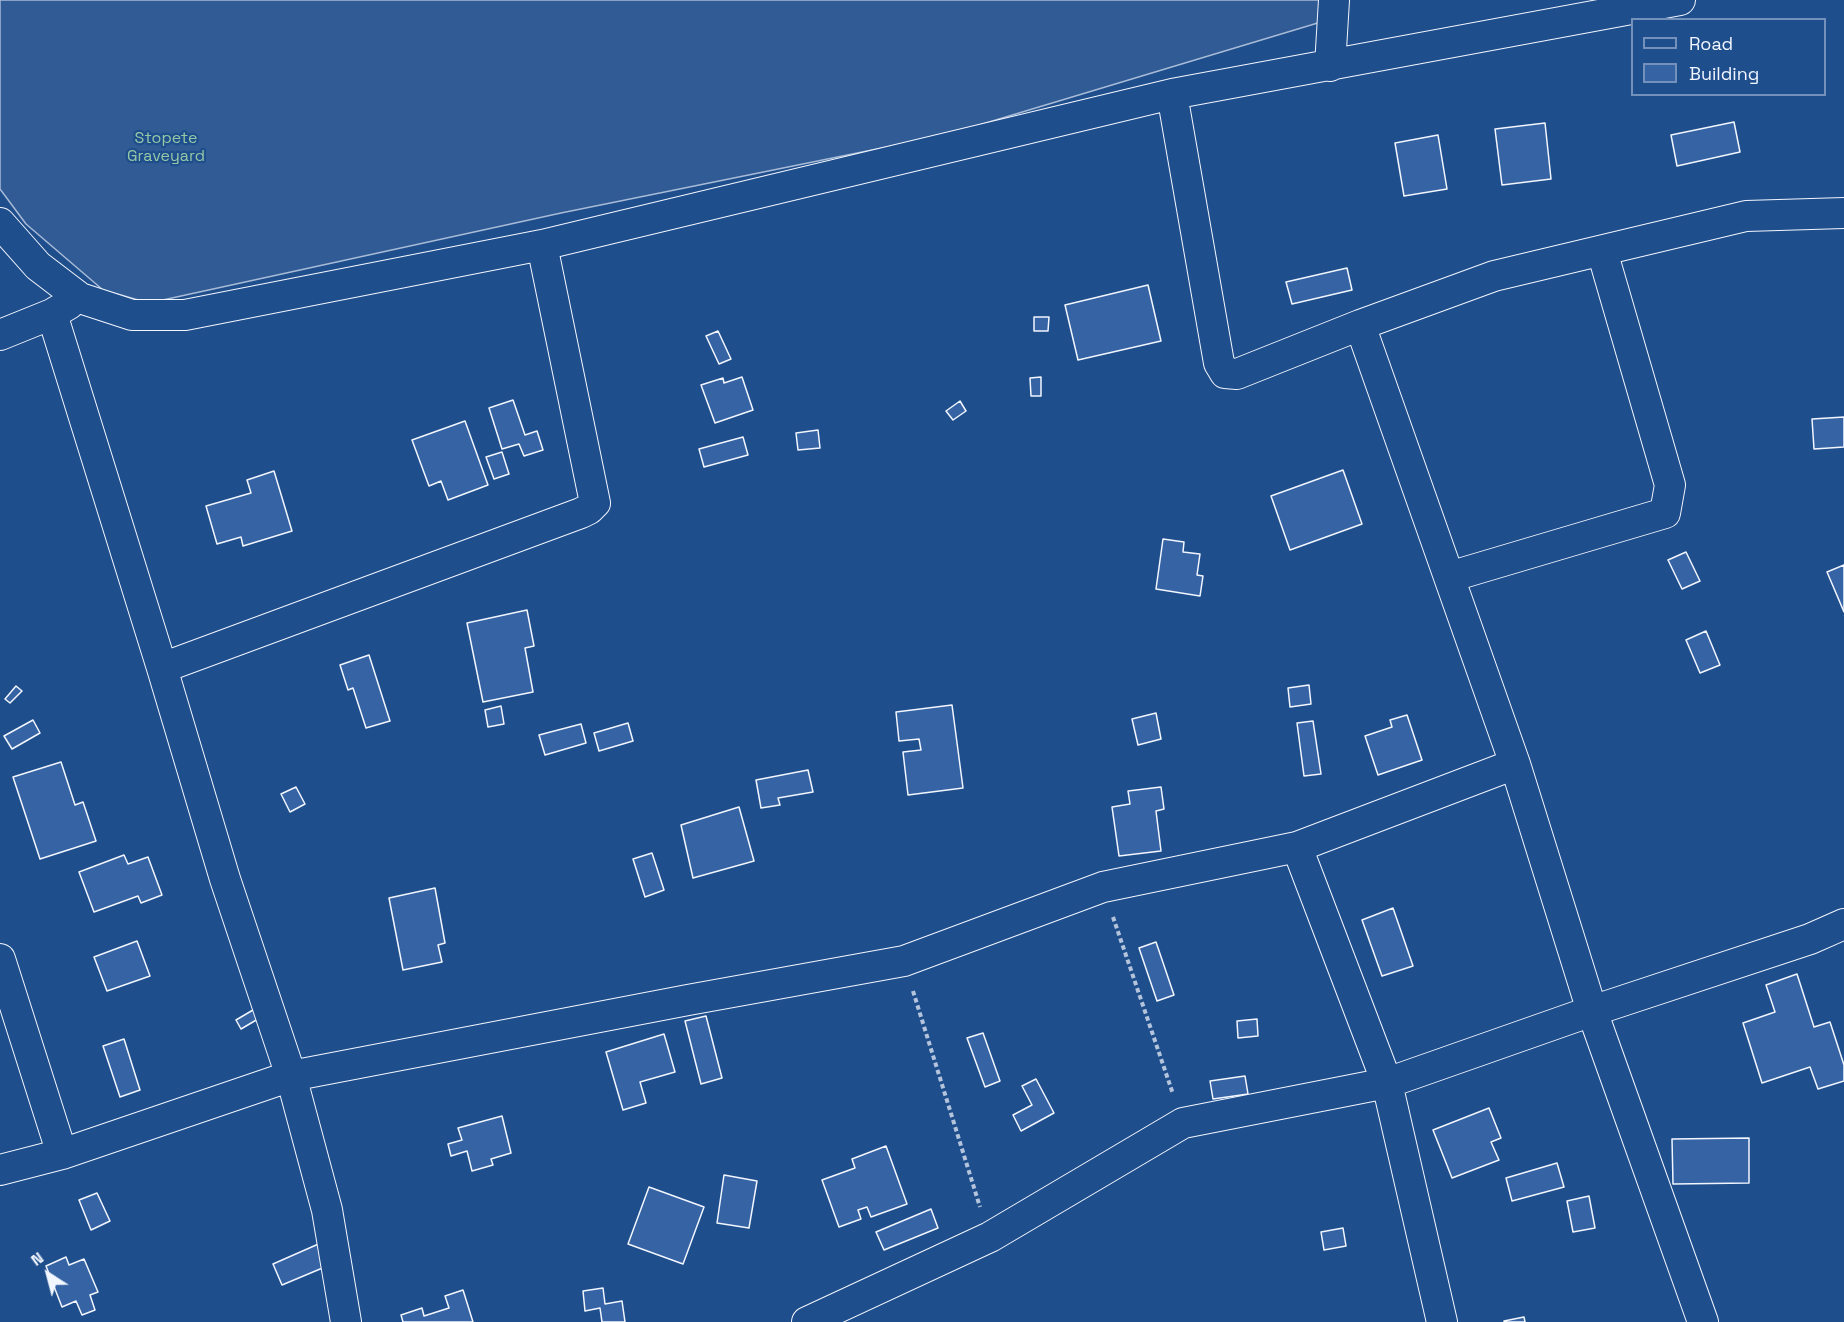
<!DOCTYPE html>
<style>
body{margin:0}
#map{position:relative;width:1844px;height:1322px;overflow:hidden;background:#1f4e8c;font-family:"Space Grotesk",sans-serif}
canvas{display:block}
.legend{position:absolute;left:1631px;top:18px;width:195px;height:78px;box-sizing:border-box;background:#1f4e8c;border:2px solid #7391ba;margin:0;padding:8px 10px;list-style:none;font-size:18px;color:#f2f6ff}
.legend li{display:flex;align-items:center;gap:12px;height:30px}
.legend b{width:30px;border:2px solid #7391ba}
.north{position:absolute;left:18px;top:1244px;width:60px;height:60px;-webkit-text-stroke:4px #1f4e8c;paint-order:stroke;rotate:324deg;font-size:16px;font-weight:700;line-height:24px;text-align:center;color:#f2f6ff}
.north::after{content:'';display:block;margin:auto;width:21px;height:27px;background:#f2f6ff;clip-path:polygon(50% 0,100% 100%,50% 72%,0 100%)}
</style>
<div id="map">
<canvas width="1844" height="1322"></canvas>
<ul class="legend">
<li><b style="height:8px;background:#1f4e8c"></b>Road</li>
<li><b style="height:16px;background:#3563a3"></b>Building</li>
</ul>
<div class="north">N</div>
</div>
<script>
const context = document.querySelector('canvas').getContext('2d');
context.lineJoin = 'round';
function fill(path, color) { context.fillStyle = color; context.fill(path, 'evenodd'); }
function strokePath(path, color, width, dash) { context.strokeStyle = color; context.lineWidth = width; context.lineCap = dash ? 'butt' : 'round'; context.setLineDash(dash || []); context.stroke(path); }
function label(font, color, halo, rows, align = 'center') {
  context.font = font + ' "Space Grotesk",sans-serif'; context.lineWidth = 4.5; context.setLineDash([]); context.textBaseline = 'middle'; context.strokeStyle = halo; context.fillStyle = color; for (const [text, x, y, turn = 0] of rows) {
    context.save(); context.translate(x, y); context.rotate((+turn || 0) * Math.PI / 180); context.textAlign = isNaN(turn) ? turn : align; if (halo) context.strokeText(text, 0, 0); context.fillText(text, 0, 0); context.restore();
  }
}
const built = new Path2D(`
 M0,0h1321v22l-375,113 -385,78 -412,90 -46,-13 -77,-66 -26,-35z`);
fill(built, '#305b95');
strokePath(built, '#a8bbd7', 1.5);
const building = new Path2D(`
 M1734,122l6,30 -63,14 -6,-31z
 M1545,123l6,56 -49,6 -7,-56z
 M1438,135l9,54 -43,7 -9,-53z
 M1347,268l5,22 -60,14 -6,-22z
 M1148,285l13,56 -83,19 -13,-55z
 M1034,317h15l-1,14h-14z
 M718,331l13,28 -12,5 -13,-28z
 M742,377l11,33 -38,13 -14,-38 22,-7 1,5z
 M1041,377v19h-10l-1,-18z
 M513,400l12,35 12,-4 6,19 -19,6 -5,-12 -17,5 -13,-41z
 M960,401l6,10 -13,9 -7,-9z
 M1844,417v30l-30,2 -2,-30z
 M465,421l23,64 -40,15 -7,-19 -12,5 -17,-46z
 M818,430l2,18 -22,2 -2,-17z
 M743,437l5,18 -44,12 -5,-18z
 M502,452l7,22 -15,5 -8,-22z
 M1343,470l19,54 -72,26 -19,-54z
 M274,471l18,60 -49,15 -2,-9 -24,7 -11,-38 45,-13 -4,-13z
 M1163,539l21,3 -1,10 17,2 -3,21 6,1 -3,20 -44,-7z
 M1686,552l14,29 -18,8 -14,-29z
 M1844,565v47l-17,-40z
 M527,610l7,36 -9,2 8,44 -50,10 -16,-79z
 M1706,631l14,34 -20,8 -14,-33z
 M369,655l21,66 -24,7 -13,-40 -5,2 -8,-25z
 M1309,685l2,19 -21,3 -2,-19z
 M16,686l6,5 -12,12 -5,-4z
 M952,705l11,83 -55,7 -5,-43 18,-2 -2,-11 -20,2 -3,-29z
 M501,706l3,18 -16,3 -3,-17z
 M1156,713l5,26 -23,6 -6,-26z
 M1407,715l15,45 -44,15 -13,-39 27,-9 -2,-7z
 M33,720l7,13 -28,16 -8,-13z
 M1313,721l8,53 -17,2 -7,-53z
 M628,723l5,18 -34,10 -5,-18z
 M581,724l5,19 -41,12 -6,-20z
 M61,762l14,43 8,-3 13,39 -56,18 -27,-82z
 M808,770l5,22 -35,6 2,7 -19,3 -5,-28z
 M296,787l9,17 -15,8 -9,-18z
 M1161,787l3,22 -8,2 5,40 -42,5 -7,-49 18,-3 -2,-13z
 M739,807l15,54 -61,17 -12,-53z
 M652,853l12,37 -19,7 -12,-38z
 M124,855l4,9 20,-7 14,38 -21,8 -3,-7 -44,16 -15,-40z
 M435,888l10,55 -7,2 4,17 -39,8 -14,-72z
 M1393,908l20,58 -31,10 -20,-56z
 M137,941l13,35 -43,15 -13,-34z
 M1156,942l18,53 -17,6 -18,-53z
 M1797,974l17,53 16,-5 14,43v16l-26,8 -8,-22 -48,16 -19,-60 32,-11 -9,-27z
 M253,1010l5,9 -17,10 -5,-9z
 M706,1016l16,62 -21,6 -16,-63z
 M1257,1019l1,17 -20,2 -1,-17z
 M983,1033l17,48 -15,6 -18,-49z
 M664,1034l11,38 -35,10 6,21 -23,7 -17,-58z
 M124,1039l16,51 -20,7 -17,-51z
 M1245,1076l3,18 -35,5 -3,-18z
 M1036,1079l18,34 -33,18 -8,-16 19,-10 -10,-19z
 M1489,1108l12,30 -10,4 8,18 -47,18 -19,-48z
 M502,1116l9,37 -20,6 2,6 -21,6 -5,-20 -16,5 -3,-12 14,-4 -4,-12z
 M1749,1138v45l-76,1 -1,-45z
 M886,1146l21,58 -36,13 -4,-10 -9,3 3,9 -22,8 -17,-47 33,-12 -3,-9z
 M1557,1163l7,24 -52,14 -6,-23z
 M724,1175l33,6 -8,47 -32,-5z
 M649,1187l55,20 -21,57 -55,-20z
 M97,1193l13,28 -19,9 -12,-30z
 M1589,1196l6,32 -22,4 -6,-31z
 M931,1209l7,19 -54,22 -8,-18z
 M1343,1228l3,18 -22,4 -3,-18z
 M323,1242l9,22 -50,21 -9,-21z
 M66,1257l3,8 15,-6 14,33 -8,3 5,15 -13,5 -6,-14 -14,6 -16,-41z
 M603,1288l2,16 17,-3 3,21h-23l-2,-14 -15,3 -2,-20z
 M463,1290l10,32h-70l-2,-7 21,-7 2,8 25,-8 -4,-12z
 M1524,1317l1,5h-21v-1z`);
fill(building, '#3563a3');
strokePath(building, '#f2f6ff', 1.5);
const street = new Path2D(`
 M1330,66l4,-66
 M1172,94l47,269 6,10 12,1 123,-49 134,-49 252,-60 98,-3
 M0,223l38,43 42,32 52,17h53l357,-70 630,-151 508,-94
 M52,314l110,354 63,211 66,197 36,134 19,112
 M1360,325l155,439 77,247 111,311
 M0,335l52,-21 17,-10
 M1449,577l216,-64 5,-28 -68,-234
 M162,668l419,-155 8,-4 6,-6 -53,-258
 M1297,847l90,236 55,239
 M0,959l62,195
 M0,1170l62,-16 229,-78 397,-76 216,-39 199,-74 194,-40 218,-83
 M807,1322l183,-85 193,-114 204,-40 205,-72 218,-72 34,-15`);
strokePath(street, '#f2f6ff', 32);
strokePath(new Path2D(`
 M1113,917l60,177
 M913,991l67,216`), '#b3c4dc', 4, [4.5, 3]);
strokePath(street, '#1f4e8c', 30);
label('16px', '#97c8a6', '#1f4e8c', [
 ["Stopete",166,139],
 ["Graveyard",166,157]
]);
</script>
